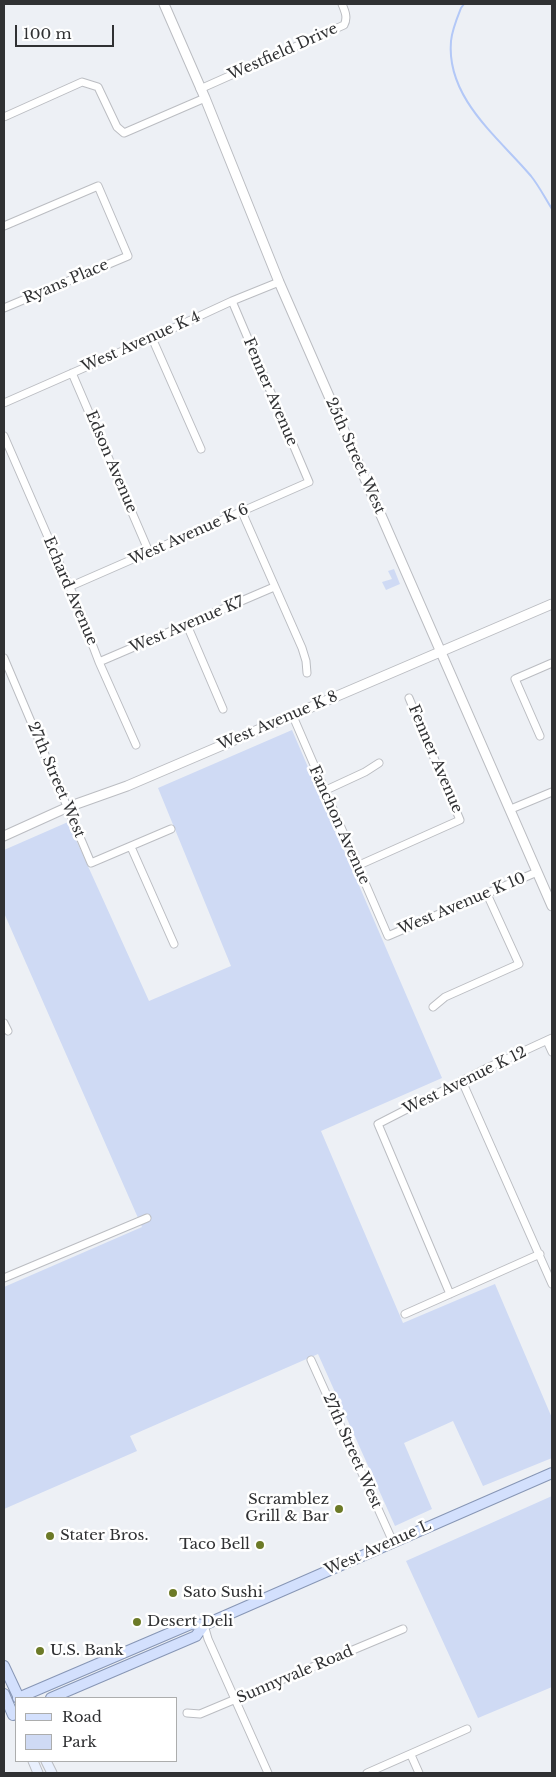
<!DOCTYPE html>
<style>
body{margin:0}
#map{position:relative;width:556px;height:1777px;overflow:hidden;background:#edf0f5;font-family:"Libre Baskerville",serif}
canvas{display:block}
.frame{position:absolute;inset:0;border:5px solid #303133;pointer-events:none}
.legend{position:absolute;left:15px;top:1697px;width:162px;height:65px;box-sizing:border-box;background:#fff;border:1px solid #acadad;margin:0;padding:6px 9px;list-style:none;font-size:15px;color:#303133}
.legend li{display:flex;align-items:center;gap:10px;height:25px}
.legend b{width:25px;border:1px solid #acadad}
.scale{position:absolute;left:15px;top:25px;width:99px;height:22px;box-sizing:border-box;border:2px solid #303133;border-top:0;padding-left:6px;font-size:15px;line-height:18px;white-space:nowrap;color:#303133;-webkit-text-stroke:4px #fff;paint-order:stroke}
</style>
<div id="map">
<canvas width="556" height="1777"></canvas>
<div class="frame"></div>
<ul class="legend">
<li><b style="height:6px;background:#d3e0fd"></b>Road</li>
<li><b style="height:14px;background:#cfdaf4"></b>Park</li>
</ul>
<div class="scale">100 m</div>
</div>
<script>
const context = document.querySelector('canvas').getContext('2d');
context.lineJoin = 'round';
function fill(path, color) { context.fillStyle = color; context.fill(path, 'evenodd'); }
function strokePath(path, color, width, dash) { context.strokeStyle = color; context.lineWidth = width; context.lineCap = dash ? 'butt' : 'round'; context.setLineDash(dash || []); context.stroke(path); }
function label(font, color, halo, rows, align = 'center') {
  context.font = font + ' "Libre Baskerville",serif'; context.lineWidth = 5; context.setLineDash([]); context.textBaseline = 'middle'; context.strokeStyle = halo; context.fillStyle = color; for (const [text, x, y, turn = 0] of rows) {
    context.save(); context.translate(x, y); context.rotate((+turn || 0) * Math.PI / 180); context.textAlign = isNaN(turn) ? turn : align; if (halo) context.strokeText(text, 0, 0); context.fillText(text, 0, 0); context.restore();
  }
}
fill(new Path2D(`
 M394,569l6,15 -14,6 -4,-8 10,-3 -4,-8z
 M292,730l150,348 -121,53 82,192 92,-39 57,134v40l-69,28 -30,-65 -49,22 28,66 -37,17 -77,-172 -188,82 7,15 -133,58v-222l138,-60 -138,-314v-63l64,-28 81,179 82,-35 -73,-178z
 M552,1496v191l-74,31 -72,-157z`), '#cfdaf4');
strokePath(new Path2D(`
 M464,4l-3,4c-4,10 -9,22 -10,33 -5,57 47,96 80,135 8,10 14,22 21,33`), '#b3c8f7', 2);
const minor = new Path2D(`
 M200,89l144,-64c4,-7 1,-14 -2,-21
 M4,117l78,-35 16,5 19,40 7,6 81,-35
 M4,226l94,-40 30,70 -124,52
 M152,338l49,111
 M72,373l77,179
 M4,403l148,-65 80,-37 47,-19
 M4,436l71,163 24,63 37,83
 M242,512l60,136 4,13 1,12
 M69,587l240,-105 -77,-181
 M187,625l36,84
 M4,658l87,205 80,-34
 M99,662l175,-75
 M292,714l96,222 149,-64
 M540,736l-25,-57 37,-16
 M324,791l41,-19 14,-9
 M511,809l41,-17
 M131,847l43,97
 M357,866l103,-46 -51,-122
 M433,1007l12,-10 74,-33 -32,-70
 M4,1023l4,8
 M547,1041l5,11
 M462,1081l90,203
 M4,1278l143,-60
 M450,1294l-72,-170 111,-57 63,-29
 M405,1314l135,-60
 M311,1360l82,182
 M204,1625l4,14 60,134
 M187,1713l13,1 203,-85
 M411,1755l8,18
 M367,1773l100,-44`);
const tertiary = new Path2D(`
 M164,4l41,94 74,184 273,624
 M4,836l64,-29 59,-21 425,-182`);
const secondary = new Path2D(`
 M33,1761l5,12
 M46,1761l6,12`);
const primary = new Path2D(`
 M4,1666l15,32
 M4,1694l9,21
 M18,1698l173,-74 13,1 348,-152
 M51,1698l145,-62 8,-11`);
strokePath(minor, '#bbbdc2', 9);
strokePath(tertiary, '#bbbdc2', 11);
strokePath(secondary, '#bbbdc2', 11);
strokePath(primary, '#8796b5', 12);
strokePath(minor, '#fff', 7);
strokePath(tertiary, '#fff', 9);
strokePath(secondary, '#e9f0fe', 9);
strokePath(primary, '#d3e0fd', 10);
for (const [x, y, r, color] of [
 [339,1509,5,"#6c7a27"],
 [50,1536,5,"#6c7a27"],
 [260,1545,5,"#6c7a27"],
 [173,1593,5,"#6c7a27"],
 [137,1622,5,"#6c7a27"],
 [40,1651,5,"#6c7a27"]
]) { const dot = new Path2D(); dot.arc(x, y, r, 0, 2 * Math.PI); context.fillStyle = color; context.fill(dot); strokePath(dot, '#fff', 2); }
label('15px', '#303133', '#fff', [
 ["Westfield Drive",283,52,-24],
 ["Ryans Place",66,282,-23],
 ["West Avenue K 4",141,342,-24],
 ["Fenner Avenue",270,392,67],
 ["25th Street West",355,456,66],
 ["Edson Avenue",111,462,67],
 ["West Avenue K 6",189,535,-24],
 ["Echard Avenue",70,591,67],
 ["West Avenue K7",187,625,-23],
 ["West Avenue K 8",278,721,-23],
 ["Fenner Avenue",435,759,67],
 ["27th Street West",56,780,67],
 ["Fanchon Avenue",339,825,66],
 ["West Avenue K 10",462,904,-23],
 ["West Avenue K 12",465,1081,-26],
 ["27th Street West",352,1451,66],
 ["West Avenue L",378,1548,-24],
 ["Sunnyvale Road",295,1675,-23]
]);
label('15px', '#303133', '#fff', [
 ["Scramblez",329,1500,"right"],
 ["Grill & Bar",329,1517,"right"],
 ["Stater Bros.",60,1536],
 ["Taco Bell",250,1545,"right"],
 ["Sato Sushi",183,1593],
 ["Desert Deli",147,1622],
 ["U.S. Bank",50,1651]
], 'left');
</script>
